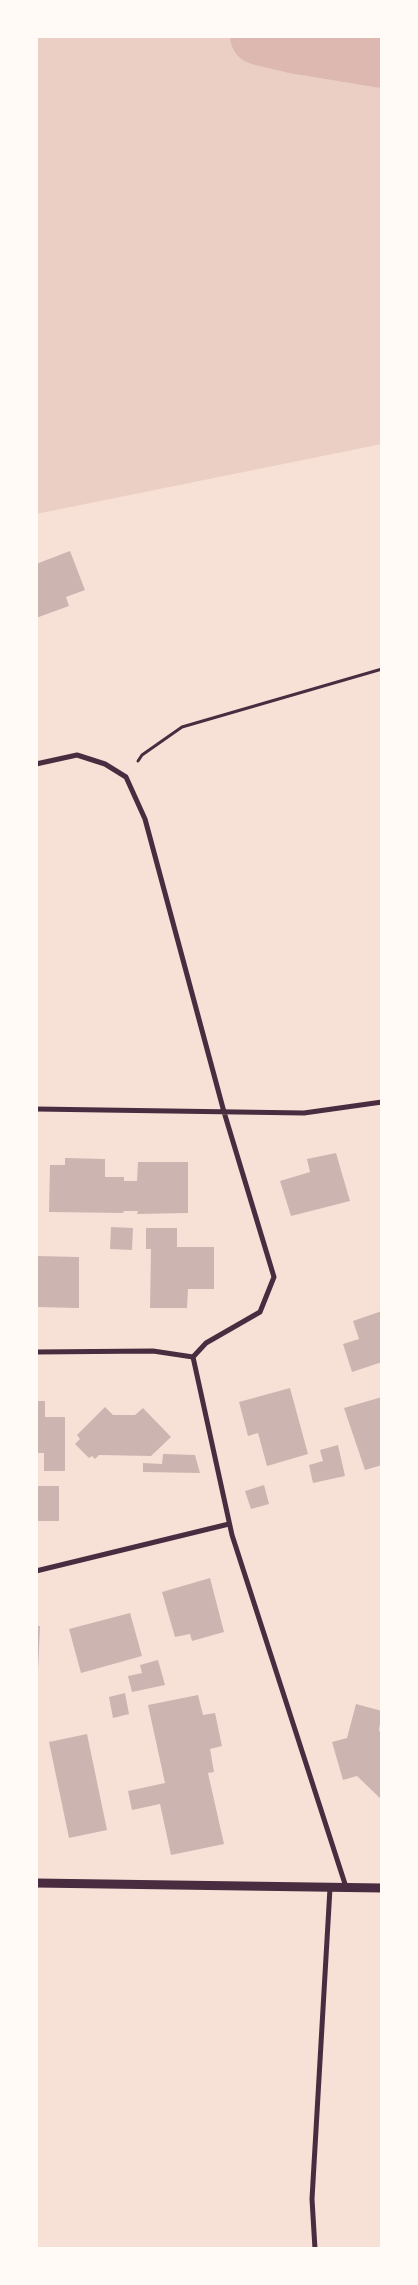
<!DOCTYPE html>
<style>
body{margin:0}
#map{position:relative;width:418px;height:2285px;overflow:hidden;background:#f7e1d7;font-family:Cabin,sans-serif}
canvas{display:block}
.frame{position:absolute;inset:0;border:38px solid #fffaf5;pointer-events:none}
</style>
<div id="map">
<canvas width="418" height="2285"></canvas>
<div class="frame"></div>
</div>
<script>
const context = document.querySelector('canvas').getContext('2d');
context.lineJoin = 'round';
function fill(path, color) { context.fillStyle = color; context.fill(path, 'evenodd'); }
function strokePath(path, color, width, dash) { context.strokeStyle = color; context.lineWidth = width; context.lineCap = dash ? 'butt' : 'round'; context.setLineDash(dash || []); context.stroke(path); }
fill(new Path2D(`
 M36,36h346v408l-346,70z`), '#ebcfc5');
strokePath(new Path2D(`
 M259,36l38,9 85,14`), '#dcb8b0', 58);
fill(new Path2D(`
 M70,551l15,39 -19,7 3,9 -33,12v-54z
 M336,1153l14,48 -59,15 -11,-35 30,-9 -3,-13z
 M65,1158l40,1v18h19v4h13l1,-19h50v51l-51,1 1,-3h-14l-1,2 -74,-1 1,-47h15z
 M111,1227l22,1 -1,22 -22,-1z
 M146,1228h31v19h37v42h-26l-1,19h-37l1,-59h-5z
 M36,1256l43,1v51l-43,-1z
 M382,1311v51l-30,10 -9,-28 16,-5 -6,-18z
 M290,1388l18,66 -41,12 -9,-33 -10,3 -9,-34z
 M382,1397v68l-17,5 -21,-62z
 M36,1401h9v16h20v54h-21v-18h-8z
 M105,1407l8,8h22l8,-7 28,29 -20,19 -52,-1 -4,4 -3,-3 -3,2 -14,-14 5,-5 -3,-4z
 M338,1445l7,31 -32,7 -4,-18 14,-4 -3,-11z
 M163,1454l32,1 5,18 -57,-1v-9l19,1z
 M264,1485l5,19 -18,5 -6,-18z
 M36,1486h23v35h-23z
 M210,1578l14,54 -32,9 -2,-7 -15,3 -13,-45z
 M130,1613l12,43 -61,17 -12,-44z
 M36,1626h4l-2,46h-2z
 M158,1660l7,25 -33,7 -4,-16 14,-3 -2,-8z
 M125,1693l4,21 -16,4 -4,-21z
 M198,1695l5,20 12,-2 7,33 -12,3 4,23 -6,1 16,71 -53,11 -11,-51 -28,6 -4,-19 37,-8 -17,-78z
 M356,1704l26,7 -3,19 3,7v63l-25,-24 -14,4 -11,-38 15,-4z
 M87,1734l20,96 -38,8 -20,-96z`), '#ccb4b1');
strokePath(new Path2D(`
 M138,761l4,-6 40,-28 200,-58`), '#4a2c40', 3);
strokePath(new Path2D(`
 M36,764l41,-9 28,9 21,13 19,42 79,293 50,165 -14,35 -54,31 -13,14 39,178 114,352
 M36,1109l268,4 78,-11
 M36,1352l117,-1 40,6
 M36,1571l193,-47
 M315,2249l-3,-50 18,-311`), '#4a2c40', 5);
strokePath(new Path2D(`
 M36,1883l346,5`), '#4a2c40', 9);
</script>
